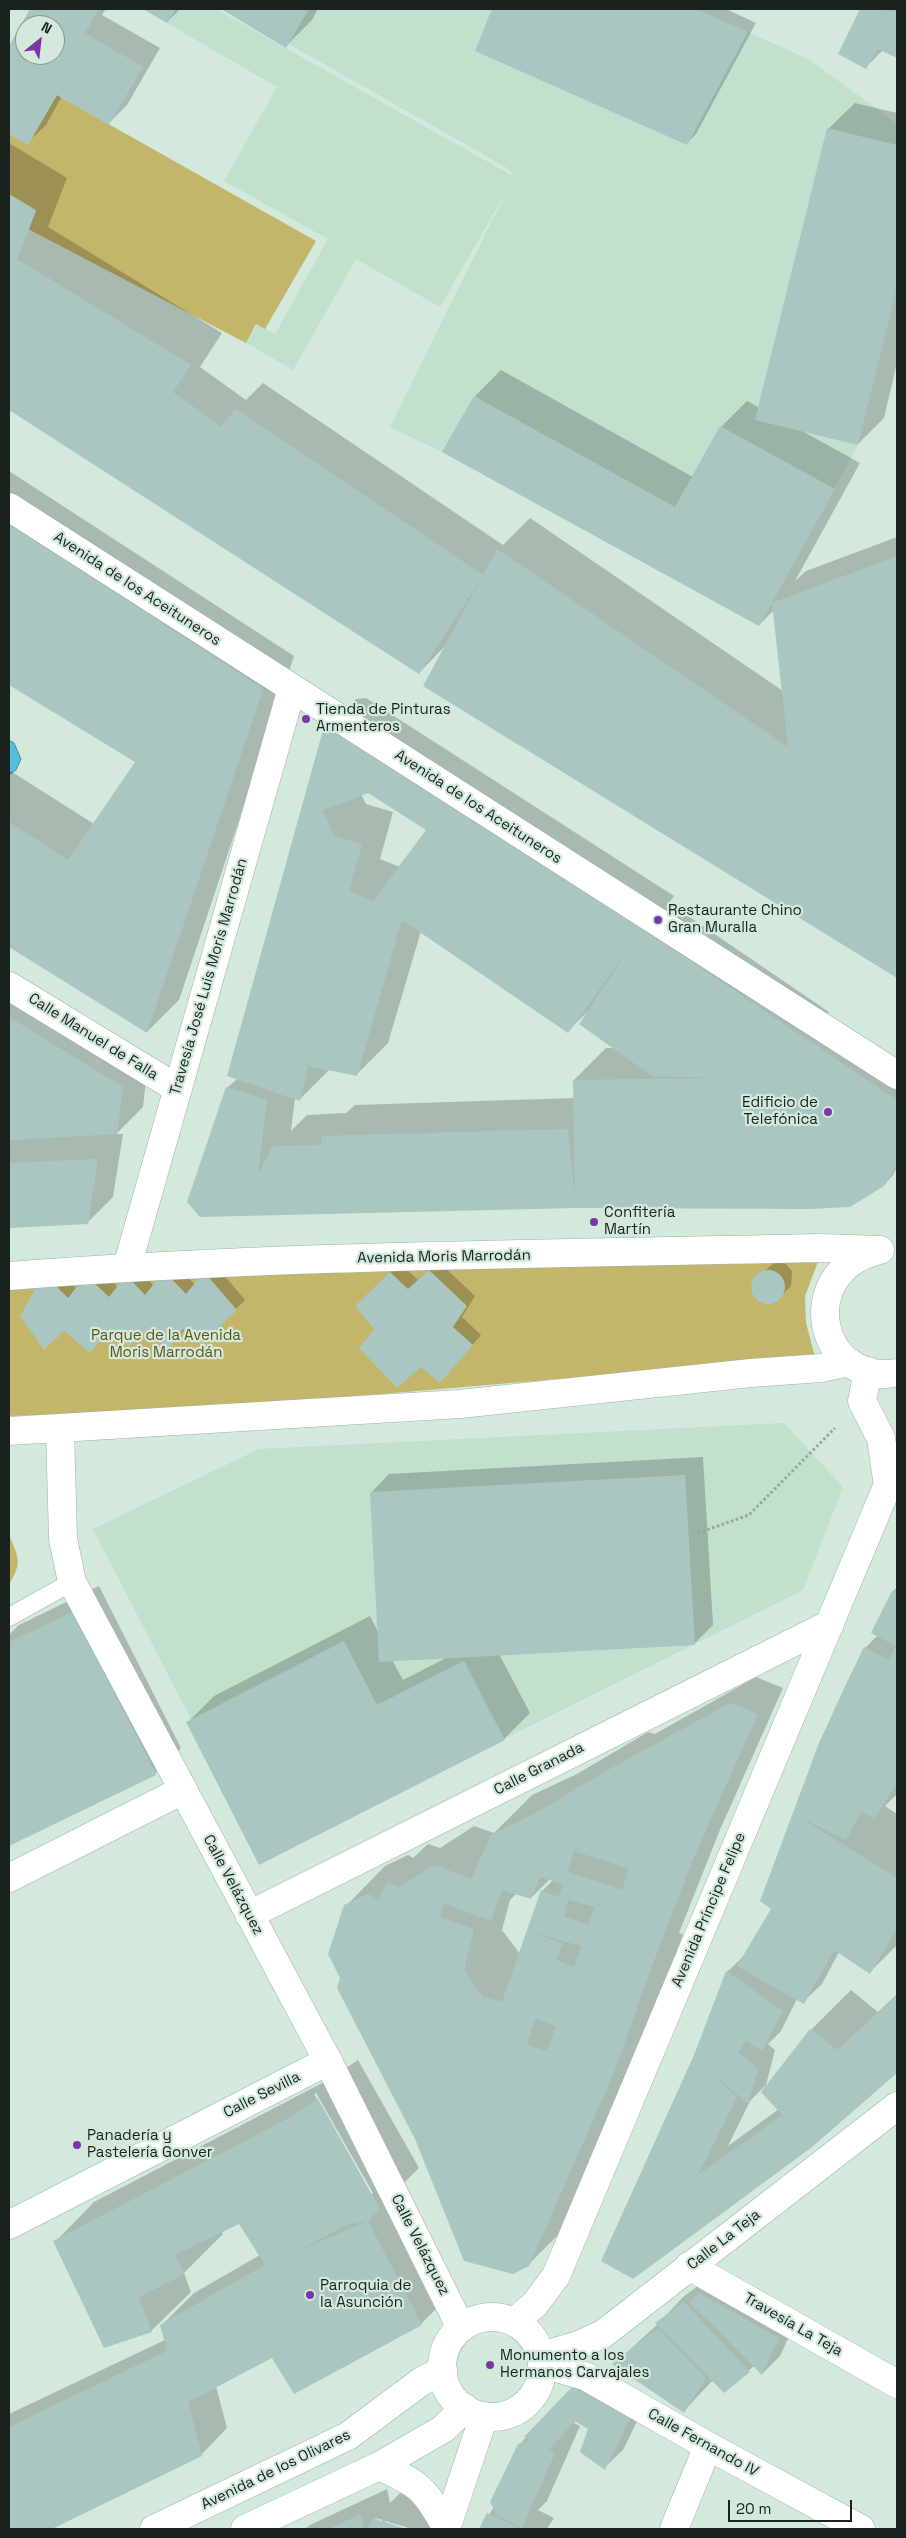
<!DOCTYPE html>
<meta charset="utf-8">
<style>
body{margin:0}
#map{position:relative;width:906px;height:2538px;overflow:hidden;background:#d2e9db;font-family:"Space Grotesk",sans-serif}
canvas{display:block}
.frame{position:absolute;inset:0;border:10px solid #19221d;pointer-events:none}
.north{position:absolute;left:15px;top:15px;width:50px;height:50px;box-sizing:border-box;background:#d2e9db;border:1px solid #88998f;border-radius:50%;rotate:29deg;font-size:14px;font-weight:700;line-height:20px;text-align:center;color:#19221d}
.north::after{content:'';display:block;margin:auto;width:18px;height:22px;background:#7a36a9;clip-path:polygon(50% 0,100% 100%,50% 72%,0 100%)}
.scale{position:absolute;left:728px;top:2500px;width:124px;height:22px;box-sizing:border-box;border:2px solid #19221d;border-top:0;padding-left:6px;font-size:15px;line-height:18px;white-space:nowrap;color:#19221d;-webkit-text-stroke:4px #d2e9db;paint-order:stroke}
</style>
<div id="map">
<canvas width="906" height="2538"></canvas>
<div class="frame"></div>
<div class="north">N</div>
<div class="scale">20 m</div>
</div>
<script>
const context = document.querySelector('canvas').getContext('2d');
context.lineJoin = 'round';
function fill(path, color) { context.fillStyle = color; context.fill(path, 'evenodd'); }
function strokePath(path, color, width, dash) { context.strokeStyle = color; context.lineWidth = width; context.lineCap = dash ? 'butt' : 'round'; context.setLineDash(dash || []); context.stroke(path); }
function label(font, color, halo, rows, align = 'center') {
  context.font = font + ' "Space Grotesk",sans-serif'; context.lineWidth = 4.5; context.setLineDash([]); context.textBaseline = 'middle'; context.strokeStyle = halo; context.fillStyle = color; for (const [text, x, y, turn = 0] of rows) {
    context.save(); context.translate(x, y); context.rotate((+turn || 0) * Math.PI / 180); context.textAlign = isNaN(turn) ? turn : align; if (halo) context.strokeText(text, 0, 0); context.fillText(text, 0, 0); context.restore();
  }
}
fill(new Path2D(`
 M176,9h40l297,167 -4,-7 -282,-160h470l113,51 87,64v163l-39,158 -99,181 -317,-174 -52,-25 118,-239 -68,119 -84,-48 -63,111 -47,-27 11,-19 18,10 53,-95 -104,-58 53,-94 -110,-64z
 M784,1423l59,64 -40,103 -540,269 -170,-330 166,-80z`), '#c1e0cd');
fill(new Path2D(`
 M57,95l259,146 -51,88 -9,-5 -10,19 -218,-114 8,-19 -27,-16v-60l19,10z
 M819,1259l-14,37 1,27 9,34 -609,52 -197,7v-130l408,-17z
 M9,1535c9,21 14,28 0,49z`), '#c3b56a');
const water = new Path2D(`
 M9,740l5,3 7,16 -5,11 -7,5z`);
fill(water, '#54bedb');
strokePath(water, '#428fa2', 1);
fill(new Path2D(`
 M32,9h74l-4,6 58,33 -33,57 -18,18 -47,-27 -16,29 -19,18 -18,-11v-83zM25,25h30v30h-30z
 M145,9h35l-13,13z
 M224,9h94l-6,11 -26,26z
 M493,9h233l30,14 -60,111 -9,9 -211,-92z
 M861,9h36v47l-14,-6 -17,17 -27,-13z
 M855,103l42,10v250l-13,55 -26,26 -56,-13 58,32 -65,118 11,-10 91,-34v439l-472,-291 20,-39 -26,27 -410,-265v-265l58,35 -19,49 174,106 -22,34 46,33 17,-17 240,162 27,-27 253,173 -9,-81 -15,15 -284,-229 26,-26 192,107 28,-50 26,-26 13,7 68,-279z
 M9,471l285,185 -115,344 -32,32 -138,-87v-175l85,54 43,-63 -128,-78z
 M366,698l308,198 -5,7 160,109 -12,19 80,54v83l-4,7 -9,10 -308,22 -375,8 26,-127 10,-9 87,-348 32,-32zM368,792l60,38 -28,37 -20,-8 13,-47 -27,-8 -5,-10zM421,931l147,100 19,-19 29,36h-10l-32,32v18l-219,7 -9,8 -39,2 -16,16 4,-33 4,2 31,-31 26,6 32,-32z
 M9,975l139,86 -5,46 -27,27h7l-10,63 -26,26 -78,4z
 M439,1262l36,34 -13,21 19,18 -32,37 -73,-43 -20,-23 44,-43 18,17z
 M775,1262l10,1 7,8 -1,15 -9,9 -14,8 -10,-3 -5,-8v-11z
 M174,1263l21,22 19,-22 31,37 -44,44 -16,-15 -17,19 -20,-21 -38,2 -20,22 -26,-22 -20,19 10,-82 23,23 19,-22 22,20 18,-20 18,19z
 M703,1457l10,168 -19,19 -195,10 31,59 -26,26 -316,-17 26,-26 156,-80 9,18 -8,-141 18,-19zM448,1657l-45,23 -11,-20z
 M99,1586l82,162 -26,26 -146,70v-209l10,-10z
 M897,1587v207l-12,12 12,8v131l-27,27 -31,-20 -17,32 -19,18 -6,-3 -16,32 -13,13 7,6 -9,35 -16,16 -22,45 51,-37 -16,-17 48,-62 40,-40 27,22 19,-18v78l-264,205 62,-222 32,-83 19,-18 26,-44 22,-97 71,-165 13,-13 15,-44z
 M756,1677l27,11 -64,144 -40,101 4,1 -33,95 -82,196 -40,40 -112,-127 -75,-160 5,-72 39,-40 23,-11 5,3 15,-14 12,4 34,-22 20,7 38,-38 45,-21 71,-42 7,2zM550,1879l3,1 -11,11 -21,64 -19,-25 8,-30 7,-7 14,5z
 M358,2060l61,108 -20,20 54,104 -32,32 -148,32 -57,30 11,42 -26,27 -152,74h-40v-115l156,-74 -3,-15 32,-32 66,-38 -21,-33 -18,9 2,3 -39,39 7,19 -40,39 -96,-89 39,-40 234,-122zM316,2093l57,100 -2,2 -57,-101z
 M710,2277l87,42 -17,37 -18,18 -8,-8 -30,25 -11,-11 -29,31 -70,-47 44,-40 25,-27z
 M592,2370l56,29 -25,51 -19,18 -14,-40 -14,-8 -2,3 6,3 -33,75 -9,9 16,8 -7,11h-67l14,-22 25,-62z
 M387,2489l3,14 10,-10 41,13 -8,23h-21l-27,-8v3l18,5h-98l5,-4zM375,2518l8,2 -2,2 -7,-2z`), '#0003');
fill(new Path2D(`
 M30,9h69l-14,24 58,34 -34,58 -52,-30 -29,50 -19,-11v-88zM25,25h30v30h-30z
 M143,9h33l-9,14z
 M221,9h88l-23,39z
 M492,9h205l51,23 -61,113 -212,-94z
 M860,9l37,2v47l-19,-9 -12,20 -28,-15z
 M827,128l70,17v142l-39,158 -103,-25z
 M9,194l27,17 -19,48 174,106 -18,27 48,35 15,-18 247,166 14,-26 291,198 -16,-144 125,-47v422l-474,-292 58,-107 -62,95 -410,-264z
 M474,396l201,111 45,-81 115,63 -76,137 -317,-174z
 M9,523l254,166 -116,344 -138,-86v-125l59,38 67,-98 -126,-77z
 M328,729l6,1 309,199 254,171v64l-13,22 -34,21 -40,2 -234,-1 -376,9 -13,-15 39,-115 41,13 -9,74 15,-28 48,-1 1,-9 246,-7 7,74 -2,-123 149,-2 -70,-2 -73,-52 54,-81 -65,90 -166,-113 -45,156 -49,-10 -8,35 -73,-25 96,-346zM368,793l58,37 -53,71 -24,-10 13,-47 -28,-8 -11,-26z
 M9,1017l114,70 -6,47 -108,6z
 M98,1159l-10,65 -79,4v-65z
 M429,1270l38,36 -14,21 20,18 -33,38 -19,-16 -24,21 -38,-40 15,-19 -19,-23 35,-34 18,17z
 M751 1287a17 17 0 1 1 34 0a17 17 0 1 1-34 0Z
 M164,1271l22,23 18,-22 33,38 -36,35 -18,-16 -15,21 -20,-21 -19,17 -20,-16 -19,23 -26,-22 -20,19 -24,-34 24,-42 24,24 18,-23 23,22 17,-22 19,20z
 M685,1475l10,170 -316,17 -9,-170z
 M892,1591l5,2v190l-22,35 -14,-6 -15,28 -50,-25 101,63v50l-27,46 -36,-24 -30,54 -67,-38 34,-57 -11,-8 59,-158 29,-63 16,-33 25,13 7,-14 -25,-13z
 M73,1612l83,163 -147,71v-204z
 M344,1641l33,64 87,-44 41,79 -246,125 -73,-143z
 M730,1703l28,11 -65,145 -41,107 -37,104 -86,196 -16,8 -49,-13 -49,-122 -78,-151 3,-10 -12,-24 16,-49 24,-11 11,6 8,-18 12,5 35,-22 37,14 20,-44 45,-22 72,-43zM574,1851l54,17 -5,22 -55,-18zM540,1877l23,7 -4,13 -18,-7 -39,112 -19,-5 -19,-27 10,-41 -34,-12 4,-14 47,18 11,-31 29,9zM562,1898l33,9 -7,17 -24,-7 4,-17zM533,1932l48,14 -7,21 -18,-7 7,-16zM535,2019l21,7 -9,25 -20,-6z
 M726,1971l57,40 -21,40 -16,-10 -8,11 20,17 -10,35 -41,-36 30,29 -39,78 83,-59 24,24 -44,-48 49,-63 27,21 60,-55v78l-85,74 -179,132 -32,-18 93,-206z
 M318,2099l62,110 -12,12 54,104 -128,69 -22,-36 -84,44 14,54 -150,73h-43v-102l158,-76 -7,-26 105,-60 -26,-41 -64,31 9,19 -45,23 13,35 -48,16 -51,-107 234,-122zM368,2221l-68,29 46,-25z
 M699,2293l80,45 -17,37 -73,-73z
 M684,2302l66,70 -26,21 -69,-70z
 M658,2328l48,50 -22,35 -72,-49z
 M572,2387l58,31 -25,52 -25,-18 8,-23 -13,-8 -25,28 -7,-3 12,7 -33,75 -25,-13 -7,-13 28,-58 13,-4 -7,-3z
 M487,2513l34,16h-42z
 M361,2514l3,15h-35z
 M373,2518l33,11h-38z`), '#a9c6c2');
const service = new Path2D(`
 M9,1617l63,-35`);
const minor = new Path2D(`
 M9,507l888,568
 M9,986l169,103
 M127,1267l165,-579
 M9,1878l174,-88
 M249,1915l581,-291
 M9,2225l319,-164
 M689,2266l208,118
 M674,2529l34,-83`);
const tertiary = new Path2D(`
 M60,1429l3,110 9,43 256,479 133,267
 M541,2356l38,-11 24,-11 294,-228
 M542,2364l43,12 123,70 153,83
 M379,2466c40,17 47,24 68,63
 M154,2529l194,-93 74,-55 21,-11
 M245,2529l134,-63 64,-37 22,-21`);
const secondary = new Path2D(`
 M876,1251c-81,22 -59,134 21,122
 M9,1276c270,-21 541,-22 811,-28l60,2
 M868,1371l-6,30 19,37 7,48
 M9,1431l451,-27 291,-31 70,-5 28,-6
 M442 2367a50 50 0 1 1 100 0a50 50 0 1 1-100 0Z
 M514,2322l21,-18 21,-28 341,-813
 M446,2529l38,-113`);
strokePath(service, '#9cb2a5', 19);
strokePath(minor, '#9cb2a5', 29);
strokePath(tertiary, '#9cb2a5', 29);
strokePath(secondary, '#9cb2a5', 29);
strokePath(new Path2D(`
 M698,1533l51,-18 86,-87`), '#96a89d', 3, [2.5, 2.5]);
strokePath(service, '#fff', 18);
strokePath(minor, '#fff', 28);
strokePath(tertiary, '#fff', 28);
strokePath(secondary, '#fff', 28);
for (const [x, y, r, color] of [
 [306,719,5,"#7a36a9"],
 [658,920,5,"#7a36a9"],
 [828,1112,5,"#7a36a9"],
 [594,1222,5,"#7a36a9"],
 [77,2145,5,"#7a36a9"],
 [310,2295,5,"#7a36a9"],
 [490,2365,5,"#7a36a9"]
]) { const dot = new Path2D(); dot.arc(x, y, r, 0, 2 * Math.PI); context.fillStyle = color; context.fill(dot); strokePath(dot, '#d2e9db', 2); }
label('15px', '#19221d', '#d2e9db', [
 ["Avenida de los Aceituneros",137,589,33],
 ["Avenida de los Aceituneros",478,807,33],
 ["Travesía José Luis Moris Marrodán",209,977,-74],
 ["Calle Manuel de Falla",93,1037,32],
 ["Avenida Moris Marrodán",444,1257,-1],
 ["Calle Granada",539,1769,-27],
 ["Calle Velázquez",233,1885,62],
 ["Avenida Príncipe Felipe",709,1910,-67],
 ["Calle Sevilla",262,2095,-27],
 ["Calle La Teja",724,2240,-38],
 ["Calle Velázquez",420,2245,63],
 ["Travesía La Teja",793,2325,30],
 ["Calle Fernando IV",703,2443,29],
 ["Avenida de los Olivares",276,2470,-26]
]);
label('15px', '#19221d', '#d2e9db', [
 ["Tienda de Pinturas",316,710],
 ["Armenteros",316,727],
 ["Restaurante Chino",668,911],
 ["Gran Muralla",668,928],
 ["Edificio de",818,1103,"right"],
 ["Telefónica",818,1120,"right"],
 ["Confitería",604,1213],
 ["Martín",604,1230],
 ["Panadería y",87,2136],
 ["Pastelería Gonver",87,2153],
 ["Parroquia de",320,2286],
 ["la Asunción",320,2303],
 ["Monumento a los",500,2356],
 ["Hermanos Carvajales",500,2373]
], 'left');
label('15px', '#615618', '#d2e9db', [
 ["Parque de la Avenida",166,1336],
 ["Moris Marrodán",166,1353]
]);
</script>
